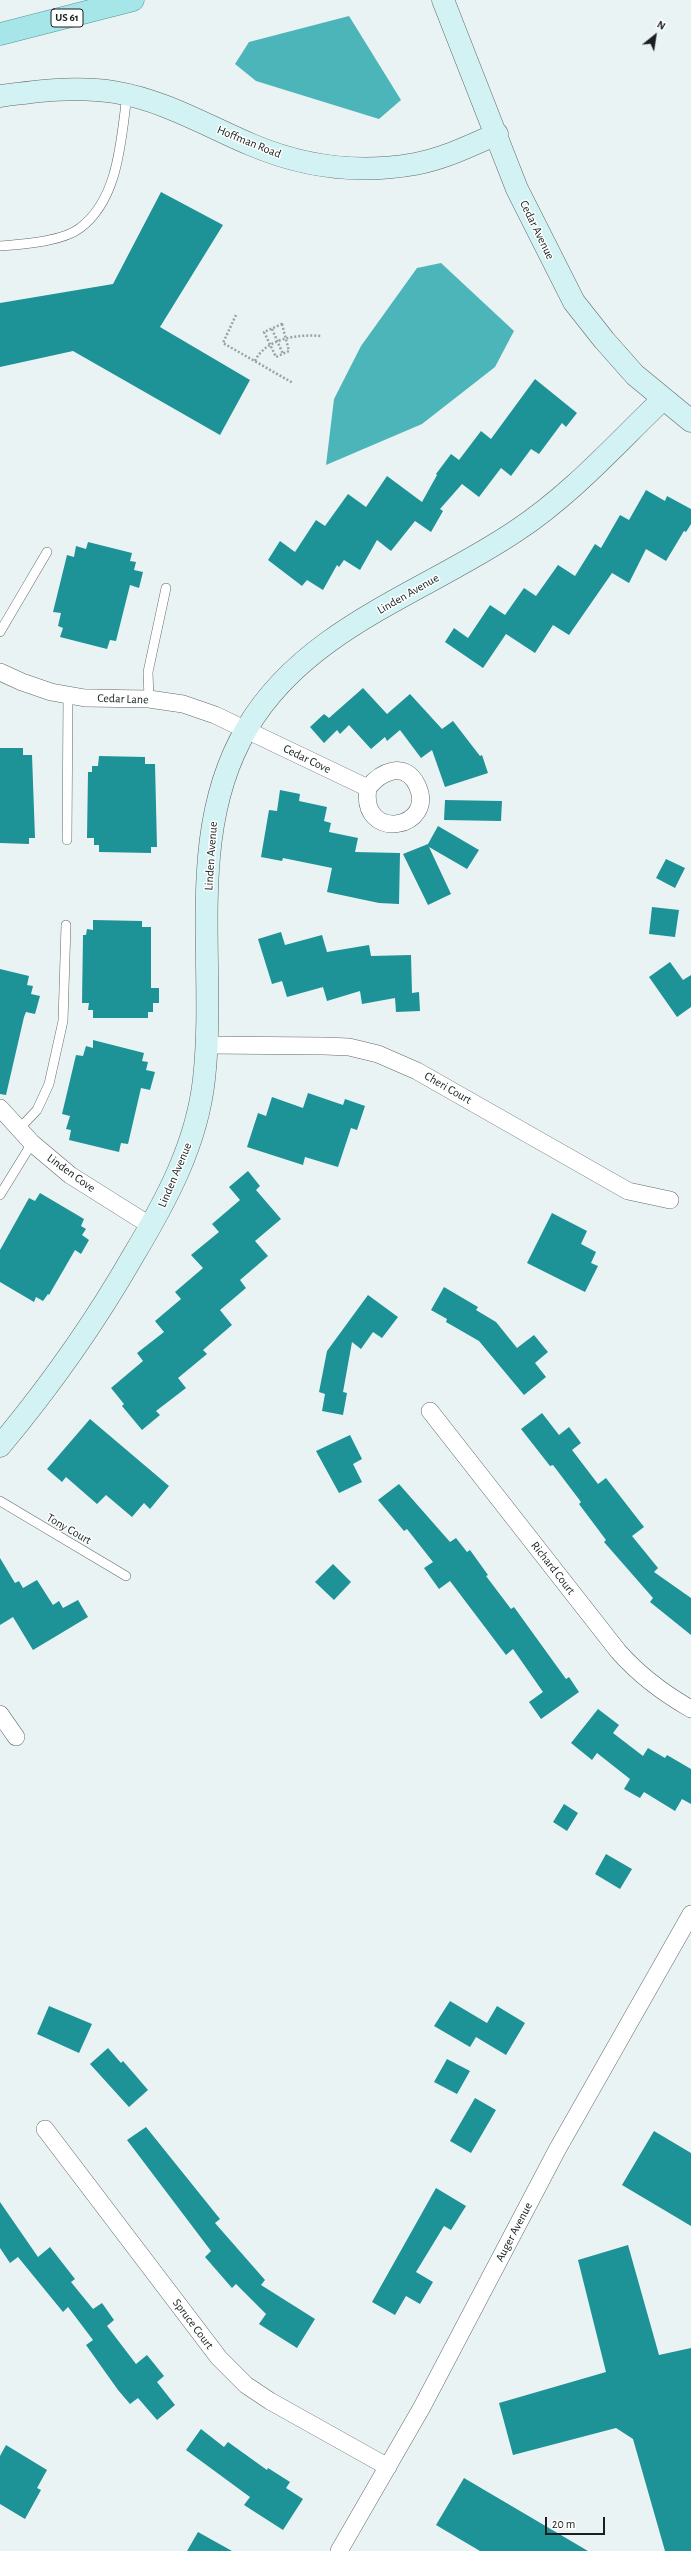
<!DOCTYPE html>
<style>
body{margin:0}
#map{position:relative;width:691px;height:2551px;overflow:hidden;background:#eaf3f4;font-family:"Alegreya Sans",sans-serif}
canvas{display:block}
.north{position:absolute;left:635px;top:16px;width:40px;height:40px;-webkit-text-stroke:3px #fdffff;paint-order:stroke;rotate:30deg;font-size:11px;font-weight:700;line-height:16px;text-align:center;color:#1b1e1e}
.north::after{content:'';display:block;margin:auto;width:14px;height:18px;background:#1b1e1e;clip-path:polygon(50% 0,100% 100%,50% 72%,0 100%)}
.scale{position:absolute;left:545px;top:2517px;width:60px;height:18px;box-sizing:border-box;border:2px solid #1b1e1e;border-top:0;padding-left:5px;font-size:12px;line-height:14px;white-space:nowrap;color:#1b1e1e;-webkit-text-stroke:3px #fdffff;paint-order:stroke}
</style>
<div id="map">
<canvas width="691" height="2551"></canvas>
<div class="north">N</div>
<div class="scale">20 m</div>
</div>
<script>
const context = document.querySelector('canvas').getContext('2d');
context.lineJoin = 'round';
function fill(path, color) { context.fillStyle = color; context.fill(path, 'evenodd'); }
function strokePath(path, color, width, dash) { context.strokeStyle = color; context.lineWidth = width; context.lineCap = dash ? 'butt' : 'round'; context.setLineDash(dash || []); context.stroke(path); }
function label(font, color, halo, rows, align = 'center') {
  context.font = font + ' "Alegreya Sans",sans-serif'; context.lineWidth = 3; context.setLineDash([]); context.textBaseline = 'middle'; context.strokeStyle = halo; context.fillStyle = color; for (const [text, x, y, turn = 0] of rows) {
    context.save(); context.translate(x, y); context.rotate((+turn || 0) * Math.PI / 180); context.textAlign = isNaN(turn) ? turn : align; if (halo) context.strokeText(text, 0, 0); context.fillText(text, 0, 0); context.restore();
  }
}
fill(new Path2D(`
 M349,16l52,84 -22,19 -123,-38 -21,-17 14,-22z
 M441,263l73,68 -19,36 -73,57 -96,41 8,-66 27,-53 56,-78z`), '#4cb5ba');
fill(new Path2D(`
 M161,192l62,33 -63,102 90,53 -30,55 -147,-84 -73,16v-64l113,-19z
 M535,379l42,34 -11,14 -4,-4 -23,31 -8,-5 -20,27 -10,-8 -22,29 -17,-13 -22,25 3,2 -12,21 -16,-11 -24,30 -14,-11 -17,30 -16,-10 -5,7 -2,-2 -14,25 -16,-10 -5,6 -34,-26 12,-19 15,11 21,-32 9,6 23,-32 18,13 21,-31 35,26 15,-27 -1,-1 15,-20 8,6 22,-29 10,8z
 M646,490l19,11 2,-5 24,13v15l-5,8 -2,-1 -18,30 -20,-12 -17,34 -17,-10 -43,62 -16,-10 -18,28 -29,-19 -23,34 -38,-26 9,-14 14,10 22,-33 15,10 19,-27 12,8 22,-31 17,11 20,-32 6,4 19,-33 9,5z
 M88,542l44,11 -2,8 6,1 -2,8 9,2 -4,16 -9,-3 -14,56 -6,-1 -3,9 -47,-12 3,-9 -5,-2 3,-13 -8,-1 14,-57 7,2 2,-11 10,3z
 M363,688l24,26 23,-20 32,35 11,-8 27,35 2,-1 6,18 -43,14 -13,-37 -11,8 -21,-28 -13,11 -2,-4 -14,12 -22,-24 -9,9 -3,-4 -13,13 -14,-16 14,-13 5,4z
 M0,748h23v7h9l3,83h-6v6l-29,-1z
 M99,756l46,1v7h10l2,83h-6v6l-52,-1v-7h-5v-7h-7l1,-66h4v-6h6z
 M280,790l20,4 -1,7 28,6 -3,14 7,2 -2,9 29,6 -3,14 45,1 -1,51 -20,-1 -52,-11 5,-24 -49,-10 -1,3 -21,-4 8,-47 8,1z
 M445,800l57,1 -1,20 -57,-1z
 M438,826l41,24 -12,19 -38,-22 22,47 -23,11 -25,-51 25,-10z
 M666,859l19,9 -10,20 -19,-10z
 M652,907l27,3 -4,27 -26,-3z
 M93,920l49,1v6h9v61h8v15h-6v9h-5v6h-55v-8h-5l1,-7h-7l1,-68h3l1,-6 6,1z
 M281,932l4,13 37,-10 5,17 42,-7 2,11 40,-1 1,38 7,-1 1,19 -24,1 -1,-14 -33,6 -2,-13 -33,10 -4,-14 -36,10 -5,-16 -10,3 -14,-45z
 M670,962l13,18 8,-5v32l-14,10 -28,-40z
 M0,969l29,7 -2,9 6,1 -2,8 9,2 -5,18 -9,-2 -2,5 -18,78 -6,-1z
 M93,1040l51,13 -2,8 6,1 -2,8 9,2 -5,18 -9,-2 -13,56 -7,-1 -2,9 -50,-12 2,-10 -5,-1 4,-13 -8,-2 14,-59 7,1 3,-10 7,2z
 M308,1093l35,12 2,-6 20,7 -8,24 -6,-2 -13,39 -33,-10 -2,8 -56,-18 11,-34 8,3 6,-19 31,11z
 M248,1171l12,15 -4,4 25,29 -26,22 13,15 -28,24 6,8 -26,22 12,15 -29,25 4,4 -29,24 8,10 -30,23 4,4 -18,15 -20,-24 2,-2 -13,-16 32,-27 -6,-8 27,-21 -9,-11 26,-22 -6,-7 28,-24 -12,-13 28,-23 -7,-8 28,-24 -11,-13z
 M40,1193l44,26 -3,7 5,3 -4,6 7,5 -8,14 -6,-4 -26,45 -1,-1 -5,7 -7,-4 -2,5 -34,-20v-32l29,-52 6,3z
 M552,1213l35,18 -6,13 15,8 -5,11 7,3 -13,26 -58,-29z
 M444,1287l34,20 -2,3 20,12 21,26 17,-13 14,17 -13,11 11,14 -22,18 -45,-54 -33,-19 1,-3 -16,-9z
 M368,1295l30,22 -16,21 -9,-6 -12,17 -9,-7 -9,50 4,1 -4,22 -21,-4 3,-17 -6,-2 8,-41z
 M542,1413l17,22 10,-8 12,16 -9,7 26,34 8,-6 38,49 -12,9 26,32 -4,4 37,26v37l-41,-33 3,-4 -49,-56 2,-2 -27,-36 2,-2 -28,-37 -3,1 -29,-37z
 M90,1419l79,67 -19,23 -6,-6 -12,14 -26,-22 -9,9 -31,-27 -4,5 -15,-13z
 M350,1435l12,24 -9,5 9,18 -23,11 -23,-42z
 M399,1484l51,58 6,-4 11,14 3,-2 18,25 -2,1 25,33 3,-2 52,72 3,-2 10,15 -38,27 -12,-17 14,-10 -30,-43 -7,6 -56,-74 -11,8 -15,-21 9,-6 -26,-33 -3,2 -26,-31z
 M0,1558l15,25 4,-2 4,7 14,-8 16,25 6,-4 4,7 15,-8 10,17 -55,33 -20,-33 -13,8z
 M333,1564l18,18 -17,18 -19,-18z
 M598,1709l21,16 -6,8 30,23 5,-8 17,10 2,-3 24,14v35l-9,-5 -7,12 -31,-19 -4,6 -16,-9 6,-10 -33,-26 -5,7 -21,-17z
 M564,1804l14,9 -11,18 -14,-9z
 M606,1854l26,15 -12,20 -25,-15z
 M450,2001l37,22 10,-17 28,17 -19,32 -30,-18 -6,10 -36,-21z
 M49,2006l43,18 -13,29 -42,-19z
 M108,2048l13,15 2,-2 25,29 -19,17 -39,-43z
 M447,2059l23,12 -13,23 -23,-12z
 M475,2098l21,12 -25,43 -21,-12z
 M146,2127l74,92 -5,4 50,57 -4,5 54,34 -18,29 -38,-24 7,-10 -30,-30 -4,4 -27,-31 6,-6 -84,-111z
 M654,2131l37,22v73l-69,-41z
 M436,2188l30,18 -15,24 -7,-4 -28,46 17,10 -13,22 -14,-8 -11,19 -23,-13z
 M0,2202l38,55 12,-10 25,32 -4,3 22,27 9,-6 12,17 -7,6 29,38 11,-9 17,21 -7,6 18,23 -18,15 -19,-22 -8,6 -12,-14 -32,-45 7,-5 -25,-33 -5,5 -45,-55 -8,6 -10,-15z
 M628,2245l31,110 32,-7v203h-26l-32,-112 -17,-11 -103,27 -14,-52 107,-31 -28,-112z
 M201,2429l23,18 4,-5 39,28 1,-2 22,14 -4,6 17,11 -20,31 -39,-25 6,-8 -64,-47z
 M6,2445l41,25 -10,18 4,2 -16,29 -25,-15v-48z
 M464,2478l124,73h-108l-44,-26z
 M198,2532l34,19h-45z`), '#1d9297');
const lane = new Path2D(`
 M0,246c22,-2 62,-4 80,-18 39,-29 41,-89 47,-133
 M0,632l47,-80
 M149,699l-1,-27 18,-84
 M67,840l1,-145
 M19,1129l18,-19 12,-26 14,-63 3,-96
 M0,1195l32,-52
 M0,1501l126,75`);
const street = new Path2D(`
 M0,672l22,10 29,10 34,6 64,1 34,5 32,11 153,73c12,-16 37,-28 49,-3 21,44 -58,58 -49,3
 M207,1045l117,1 25,1 29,7 39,17 211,120 42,9
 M0,1108l32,35 38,32 81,51
 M430,1411l188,240c21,24 45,42 73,58
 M0,1714l16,23
 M45,2129l174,229 27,27 24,16 118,66
 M339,2551l83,-144 135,-257 134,-236`);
const secondary = new Path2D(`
 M443,0l74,189 57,113 30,38 31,35 56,46
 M0,96c38,-5 76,-10 114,-4 50,8 93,34 138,53 52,22 107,29 163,19 28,-5 55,-18 82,-30
 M0,1446c50,-60 94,-122 133,-190 33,-55 64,-112 71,-177 13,-116 -20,-245 43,-351 59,-100 177,-135 269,-197 56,-37 99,-86 147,-132`);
const primary = new Path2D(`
 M0,34l133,-34`);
strokePath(lane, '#61696a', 10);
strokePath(street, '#61696a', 18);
strokePath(secondary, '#61696a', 23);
strokePath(primary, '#4f9498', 23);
strokePath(new Path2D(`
 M236,315l-13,28 70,40
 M282,324l7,27 -13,6 -12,-25z
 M272,329l11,25
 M255,361c11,-23 43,-27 66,-25`), '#9ba2a3', 2.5, [2, 2]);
strokePath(lane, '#fff', 9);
strokePath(street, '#fff', 17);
strokePath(secondary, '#d3f2f4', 22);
strokePath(primary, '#a6e5e8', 22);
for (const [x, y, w] of [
 [67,18,32]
]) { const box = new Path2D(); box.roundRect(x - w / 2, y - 9, w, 18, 3); context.fillStyle = '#fdffff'; context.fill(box); strokePath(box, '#1b1e1e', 1); }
label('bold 11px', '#1b1e1e', null, [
 ["US 61",67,18]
]);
label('12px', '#1b1e1e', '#fdffff', [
 ["Hoffman Road",249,142,22],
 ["Cedar Avenue",537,230,64],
 ["Linden Avenue",408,594,-30],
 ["Cedar Lane",123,699,2],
 ["Cedar Cove",307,759,26],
 ["Linden Avenue",211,856,-86],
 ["Cheri Court",448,1088,30],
 ["Linden Cove",71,1173,36],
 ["Linden Avenue",175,1175,-67],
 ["Tony Court",69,1529,30],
 ["Richard Court",553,1568,52],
 ["Auger Avenue",514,2232,-62],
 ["Spruce Court",193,2324,53]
]);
</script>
